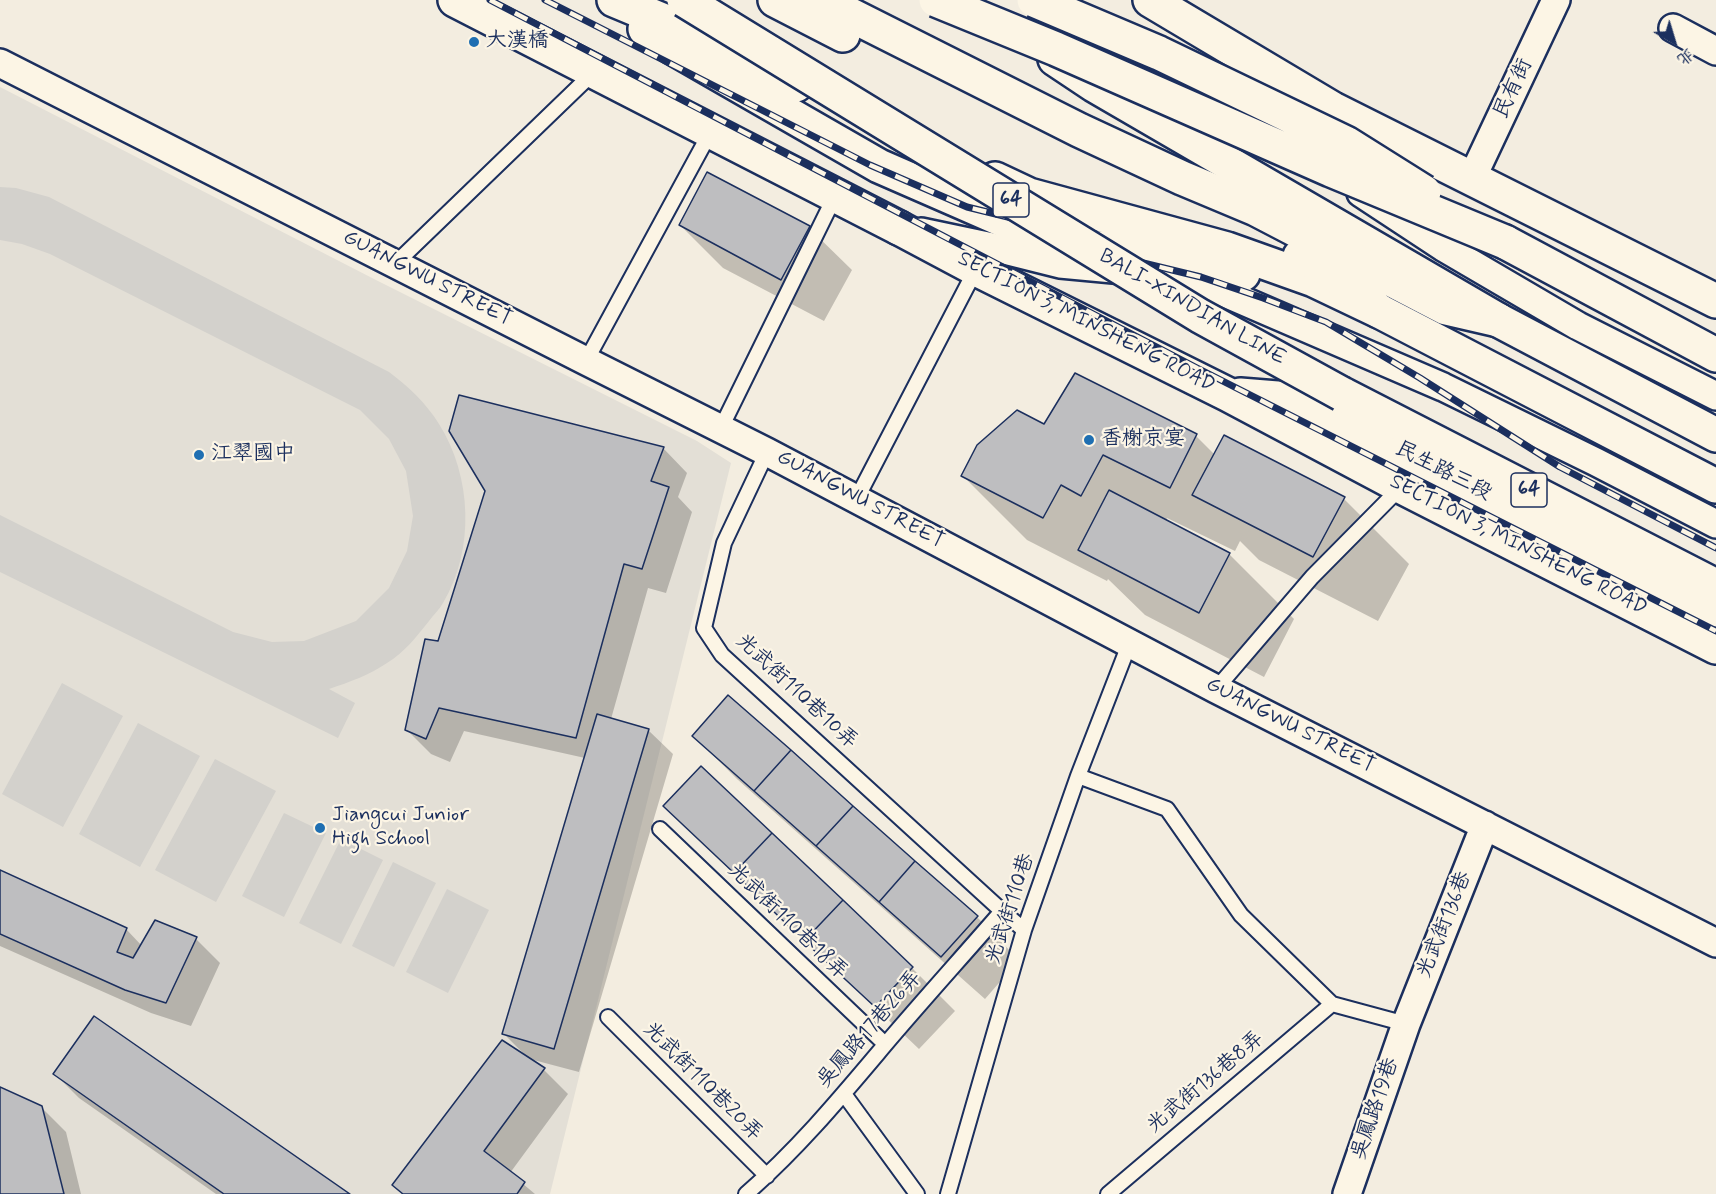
<!DOCTYPE html>
<meta charset="utf-8">
<style>
body{margin:0}
#map{position:relative;width:1716px;height:1194px;overflow:hidden;background:#f3ede0;font-family:Mynerve,"LXGW WenKai TC",sans-serif}
canvas{display:block}
.north{position:absolute;left:1644px;top:12px;width:60px;height:60px;-webkit-text-stroke:4px #fcf5e5;paint-order:stroke;rotate:142deg;font-size:16px;font-weight:700;line-height:24px;text-align:center;color:#1b2f5e}
.north::after{content:'';display:block;margin:auto;width:21px;height:27px;background:#1b2f5e;clip-path:polygon(50% 0,100% 100%,50% 72%,0 100%)}
</style>
<div id="map">
<canvas width="1716" height="1194"></canvas>
<div class="north">北</div>
</div>
<script>
const context = document.querySelector('canvas').getContext('2d');
context.lineJoin = 'round';
function fill(path, color) { context.fillStyle = color; context.fill(path, 'evenodd'); }
function strokePath(path, color, width, dash) { context.strokeStyle = color; context.lineWidth = width; context.lineCap = dash ? 'butt' : 'round'; context.setLineDash(dash || []); context.stroke(path); }
function label(font, color, halo, rows, align = 'center') {
  context.font = font + ' Mynerve,"LXGW WenKai TC",sans-serif'; context.lineWidth = 4.5; context.setLineDash([]); context.textBaseline = 'middle'; context.strokeStyle = halo; context.fillStyle = color; for (const [text, x, y, turn = 0] of rows) {
    context.save(); context.translate(x, y); context.rotate((+turn || 0) * Math.PI / 180); context.textAlign = isNaN(turn) ? turn : align; if (halo) context.strokeText(text, 0, 0); context.fillText(text, 0, 0); context.restore();
  }
}
fill(new Path2D(`
 M0,87l376,193 321,161 34,22 -181,731h-550z`), '#e3dfd6');
fill(new Path2D(`
 M0,187l16,1 33,9 340,175c20,15 37,31 50,52 33,52 36,126 4,179 -4,7 -10,12 -14,18 -13,16 -24,31 -42,42 -18,12 -37,19 -58,26l26,14 -17,35 -338,-166v-57l233,117 39,10 32,-1 52,-20 33,-33 18,-37 6,-35 -7,-45 -17,-32 -29,-29 -310,-156 -28,-10 -22,-4z
 M62,683l61,33 -60,111 -61,-33z
 M138,723l62,33 -60,111 -61,-33z
 M215,759l61,32 -60,111 -61,-32z
 M284,813l42,20 -42,84 -42,-21z
 M341,839l42,21 -42,84 -42,-21z
 M393,862l43,21 -42,84 -42,-21z
 M447,889l42,21 -41,83 -42,-21z`), '#d3d1cc');
fill(new Path2D(`
 M680,225l129,3 43,42 -28,51 -101,-53z
 M1045,426l151,10 19,19 129,44 65,65 -31,57 -119,-61 -19,-19 -5,10 -68,-33 -1,3 63,33 65,65 -30,58 -119,-62 -37,-36 -1,2 -80,-41 -64,-64z
 M663,448l24,25 -9,24 14,15 -26,81 -18,-5 -37,131 37,11 25,24 -94,318 -53,-14 18,12 24,24 -58,79 25,21h-133l-9,-9 134,-128 -23,-23 81,-276 -121,-27 -14,31 -19,-8 -25,-25 33,-86z
 M694,736l283,181 42,43 -34,39 -248,-220z
 M701,768l211,200 43,43 -36,38 -211,-200 -43,-43z
 M0,872l126,57 16,17 54,-7 24,24 -29,63 -40,-13 -151,-67z
 M55,1074l292,120h-131l-137,-96z
 M0,1088l41,19 25,25 15,62h-81z`), '#0003');
const building = new Path2D(`
 M707,172l103,54 -29,54 -102,-55z
 M1075,373l122,61 -27,54 -67,-33 -22,41 -20,-11 -18,33 -82,-42 16,-31 40,-35 27,14z
 M459,395l205,52 -13,34 18,6 -27,82 -18,-5 -48,174 -137,-30 -13,31 -21,-9 20,-91 13,2 47,-150 -36,-60z
 M1224,435l121,62 -32,60 -121,-62z
 M1109,490l121,63 -31,60 -121,-63z
 M728,695l63,55 -37,41 -62,-55z
 M597,714l52,15 -95,320 -52,-15z
 M791,750l62,56 -37,40 -62,-55z
 M701,766l71,67 -38,40 -71,-67z
 M853,806l62,55 -36,41 -63,-56z
 M772,833l71,67 -39,41 -70,-68z
 M915,861l63,55 -37,41 -62,-55z
 M0,870l127,58 -10,24 16,6 22,-38 42,17 -31,66 -41,-13 -125,-56z
 M843,900l70,67 -38,40 -71,-66z
 M94,1016l256,178h-126l-171,-120z
 M502,1040l43,28 -61,83 41,31 -8,12h-114l-11,-9z
 M0,1087l42,19 22,88h-64z`);
fill(building, '#bebec0');
strokePath(building, '#1b2f5e', 1.5);
const service = new Path2D(`
 M396,263l199,-192
 M586,361l125,-230
 M721,428l115,-234
 M767,452l-43,91 -20,85 18,27 280,256
 M857,498l119,-229
 M1216,689l96,-112 89,-90
 M1078,776l89,33 74,106 91,89 74,20
 M660,829l225,215
 M608,1017l159,159
 M844,1094l73,100
 M746,1194c51,-44 95,-97 138,-148 39,-46 79,-90 118,-135l22,19
 M948,1194l76,-264 54,-154 52,-134
 M1108,1194l224,-190`);
const minor = new Path2D(`
 M1673,28l43,23
 M0,63l586,298 181,91 449,237 500,254
 M1193,81l70,48
 M1472,178l84,-178
 M1361,193l82,54 135,79 138,70
 M921,232l71,15 68,17 64,6
 M1165,275l23,2 255,110 153,75 120,62
 M1347,1194l59,-170 79,-199`);
const tertiary = new Path2D(`
 M1150,0l183,109 383,192
 M899,228l77,41 251,125 175,93 314,160
 M1240,395l62,5 414,210`);
const secondary = new Path2D(`
 M455,0l444,228
 M614,0l96,40 86,45
 M645,29l27,18 207,119 165,72 117,22 68,9 14,5
 M1055,59l39,26 404,235 218,115
 M995,179l34,16 198,54 87,31 65,31 337,175`);
const trunk = new Path2D(`
 M775,0l68,35
 M821,0l258,130 103,48 74,31 190,99 52,12
 M1505,242l211,113
 M1300,256l27,13 52,42
 M1342,394l374,192`);
strokePath(service, '#1b2f5e', 18);
strokePath(minor, '#1b2f5e', 32);
strokePath(tertiary, '#1b2f5e', 38);
strokePath(secondary, '#1b2f5e', 38);
strokePath(trunk, '#1b2f5e', 38);
strokePath(service, '#fcf5e5', 14);
strokePath(minor, '#fcf5e5', 27);
strokePath(tertiary, '#fcf5e5', 33);
strokePath(secondary, '#fcf5e5', 33);
strokePath(trunk, '#fcf5e5', 33);
const rail = new Path2D(`
 M490,0l707,368 519,263
 M545,0l325,165 97,42 49,12 61,20 58,22 66,16 62,21 63,24 94,56 140,89 156,81`);
strokePath(rail, '#1b2f5e', 7);
strokePath(rail, '#fcf5e5', 4.5, [14]);
const trunkBridge = new Path2D(`
 M684,0l516,316 142,78
 M936,0l120,49 275,121 174,72
 M1034,0l125,53 187,90 78,49`);
strokePath(trunkBridge, '#1b2f5e', 38, []);
strokePath(trunkBridge, '#fcf5e5', 33);
for (const [x, y, r, color] of [
 [474,42,6,"#1f6fb2"],
 [1089,440,6,"#1f6fb2"],
 [199,455,6,"#1f6fb2"],
 [320,828,6,"#1f6fb2"]
]) { const dot = new Path2D(); dot.arc(x, y, r, 0, 2 * Math.PI); context.fillStyle = color; context.fill(dot); strokePath(dot, '#fcf5e5', 2); }
for (const [x, y, w] of [
 [1011,200,36],
 [1529,490,36]
]) { const box = new Path2D(); box.roundRect(x - w / 2, y - 17, w, 34, 4.5); context.fillStyle = '#fcf5e5'; context.fill(box); strokePath(box, '#1b2f5e', 1.5); }
label('bold 20px', '#1b2f5e', null, [
 ["64",1011,200],
 ["64",1529,490]
]);
label('21px', '#1b2f5e', '#fcf5e5', [
 ["大漢橋",486,42],
 ["香榭京宴",1101,440],
 ["江翠國中",211,455],
 ["Jiangcui Junior",332,816],
 ["High School",332,840]
], 'left');
label('21px', '#1b2f5e', '#fcf5e5', [
 ["民有街",1514,89,-65],
 ["GUANGWU STREET",427,279,27],
 ["BALI-XINDIAN LINE",1192,308,30],
 ["SECTION 3, MINSHENG ROAD",1086,323,27],
 ["民生路三段",1443,472,27],
 ["GUANGWU STREET",860,500,28],
 ["SECTION 3, MINSHENG ROAD",1518,546,27],
 ["光武街110巷10弄",796,692,43],
 ["GUANGWU STREET",1290,726,27],
 ["光武街110巷",1011,909,-72],
 ["光武街110巷18弄",787,922,44],
 ["光武街136巷",1445,925,-68],
 ["吳鳳路17巷26弄",870,1030,-49],
 ["光武街110巷20弄",702,1082,45],
 ["光武街136巷8弄",1206,1083,-40],
 ["吳鳳路19巷",1376,1109,-71]
]);
</script>
